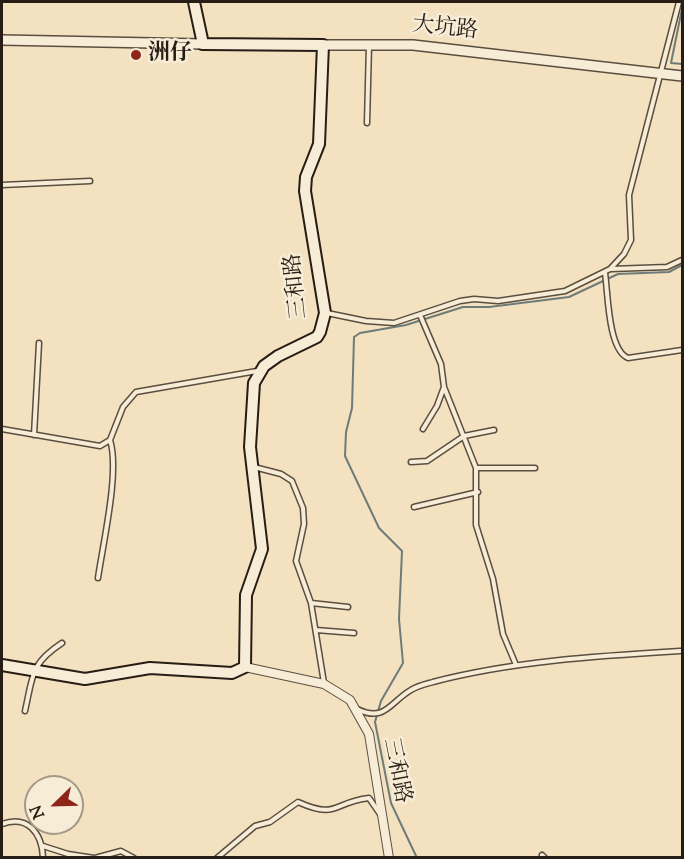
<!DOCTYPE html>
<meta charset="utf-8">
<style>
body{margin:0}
#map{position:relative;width:684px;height:859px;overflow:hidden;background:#f3e1c0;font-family:"Sorts Mill Goudy",serif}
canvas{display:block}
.frame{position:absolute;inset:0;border:3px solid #271d15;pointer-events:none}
.north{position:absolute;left:24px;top:775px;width:60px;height:60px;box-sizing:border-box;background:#f7ecd6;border:2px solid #a49989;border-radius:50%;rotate:247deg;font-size:16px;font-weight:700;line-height:24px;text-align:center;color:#271d15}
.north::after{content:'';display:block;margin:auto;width:21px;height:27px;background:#8f2418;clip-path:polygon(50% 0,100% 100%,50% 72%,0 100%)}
</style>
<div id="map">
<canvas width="684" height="859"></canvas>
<div class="frame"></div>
<div class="north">N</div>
</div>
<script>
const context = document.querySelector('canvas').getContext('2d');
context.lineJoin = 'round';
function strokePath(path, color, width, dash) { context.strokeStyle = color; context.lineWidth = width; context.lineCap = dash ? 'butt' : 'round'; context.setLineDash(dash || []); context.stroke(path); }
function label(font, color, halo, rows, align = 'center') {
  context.font = font + ' "Sorts Mill Goudy","Noto Serif TC",serif'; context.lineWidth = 5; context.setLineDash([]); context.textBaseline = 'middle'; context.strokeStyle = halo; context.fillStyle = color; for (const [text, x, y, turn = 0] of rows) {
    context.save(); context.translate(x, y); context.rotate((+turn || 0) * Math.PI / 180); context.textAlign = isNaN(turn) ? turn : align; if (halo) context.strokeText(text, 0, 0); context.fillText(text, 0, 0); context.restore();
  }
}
strokePath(new Path2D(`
 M682,9l-11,54 11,1
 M417,858l-26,-55 -16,-81 6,-21 22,-38 -4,-44 3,-68 -23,-23 -34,-72 1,-24 6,-24 2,-71 6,-4 46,-8 57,-18h26l80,-10 49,-23 51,-2 13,-7`), '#6e7c79', 2);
const service = new Path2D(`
 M367,123l2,-78
 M2,185l88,-4
 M611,269l56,-2 15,-7
 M605,273c3,20 3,77 23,85l54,-8
 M327,313l39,8 28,2 66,-22 14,-2 24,2 67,-10 45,-22 14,-15 7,-14 -2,-45 50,-193
 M420,315l21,49 3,23 32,81v57l17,54 10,55 13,31
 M2,429l98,17 10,-6 13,-33 13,-15 121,-21
 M423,429l14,-23 7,-19
 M34,435l5,-92
 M411,462l16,-1 37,-25 30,-6
 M254,467l27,7 11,7 11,27 1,16 -8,37 15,42 13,80
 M476,468h59
 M414,507l64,-15
 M98,578c5,-35 22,-107 12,-138
 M311,603l37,4
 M316,630l38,3
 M357,709c28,14 33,-7 54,-19 6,-4 15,-6 22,-8 81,-21 166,-26 249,-31
 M25,711c8,-35 5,-47 37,-68
 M2,824c25,-9 40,8 41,34
 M43,846l25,8 26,4
 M542,855l3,3
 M95,858l26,-7 13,7
 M217,858l38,-32 15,-4 28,-20c40,18 35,0 71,-4l11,16`);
const minor = new Path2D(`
 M245,667l79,17 26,16 19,34 20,124`);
const tertiary = new Path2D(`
 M2,40l201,4
 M323,45h90l269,31`);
const secondary = new Path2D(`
 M2,665l83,14 65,-11 82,5 13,-6 1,-72 16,-46 -12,-102 4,-64 10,-17 14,-10 39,-19 3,-5 5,-19 -20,-122 1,-14 13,-33 4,-99 -120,-1 -9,-42`);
strokePath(service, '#5a4e40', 7);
strokePath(minor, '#5a4e40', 10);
strokePath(tertiary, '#5a4e40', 12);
strokePath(secondary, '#271d15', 14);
strokePath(service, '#f7ecd6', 4);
strokePath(minor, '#f7ecd6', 8);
strokePath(tertiary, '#f7ecd6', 9);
strokePath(secondary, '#f7ecd6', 10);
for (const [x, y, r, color] of [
 [136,55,6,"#8f2418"]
]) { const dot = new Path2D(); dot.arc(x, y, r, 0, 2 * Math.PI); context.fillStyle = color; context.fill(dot); strokePath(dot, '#f7ecd6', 2); }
label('22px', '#271d15', '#f7ecd6', [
 ["大坑路",445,30,6],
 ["三和路",298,286,-96],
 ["三和路",395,771,79]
]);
label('bold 22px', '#271d15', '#f7ecd6', [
 ["洲仔",148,55]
], 'left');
</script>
